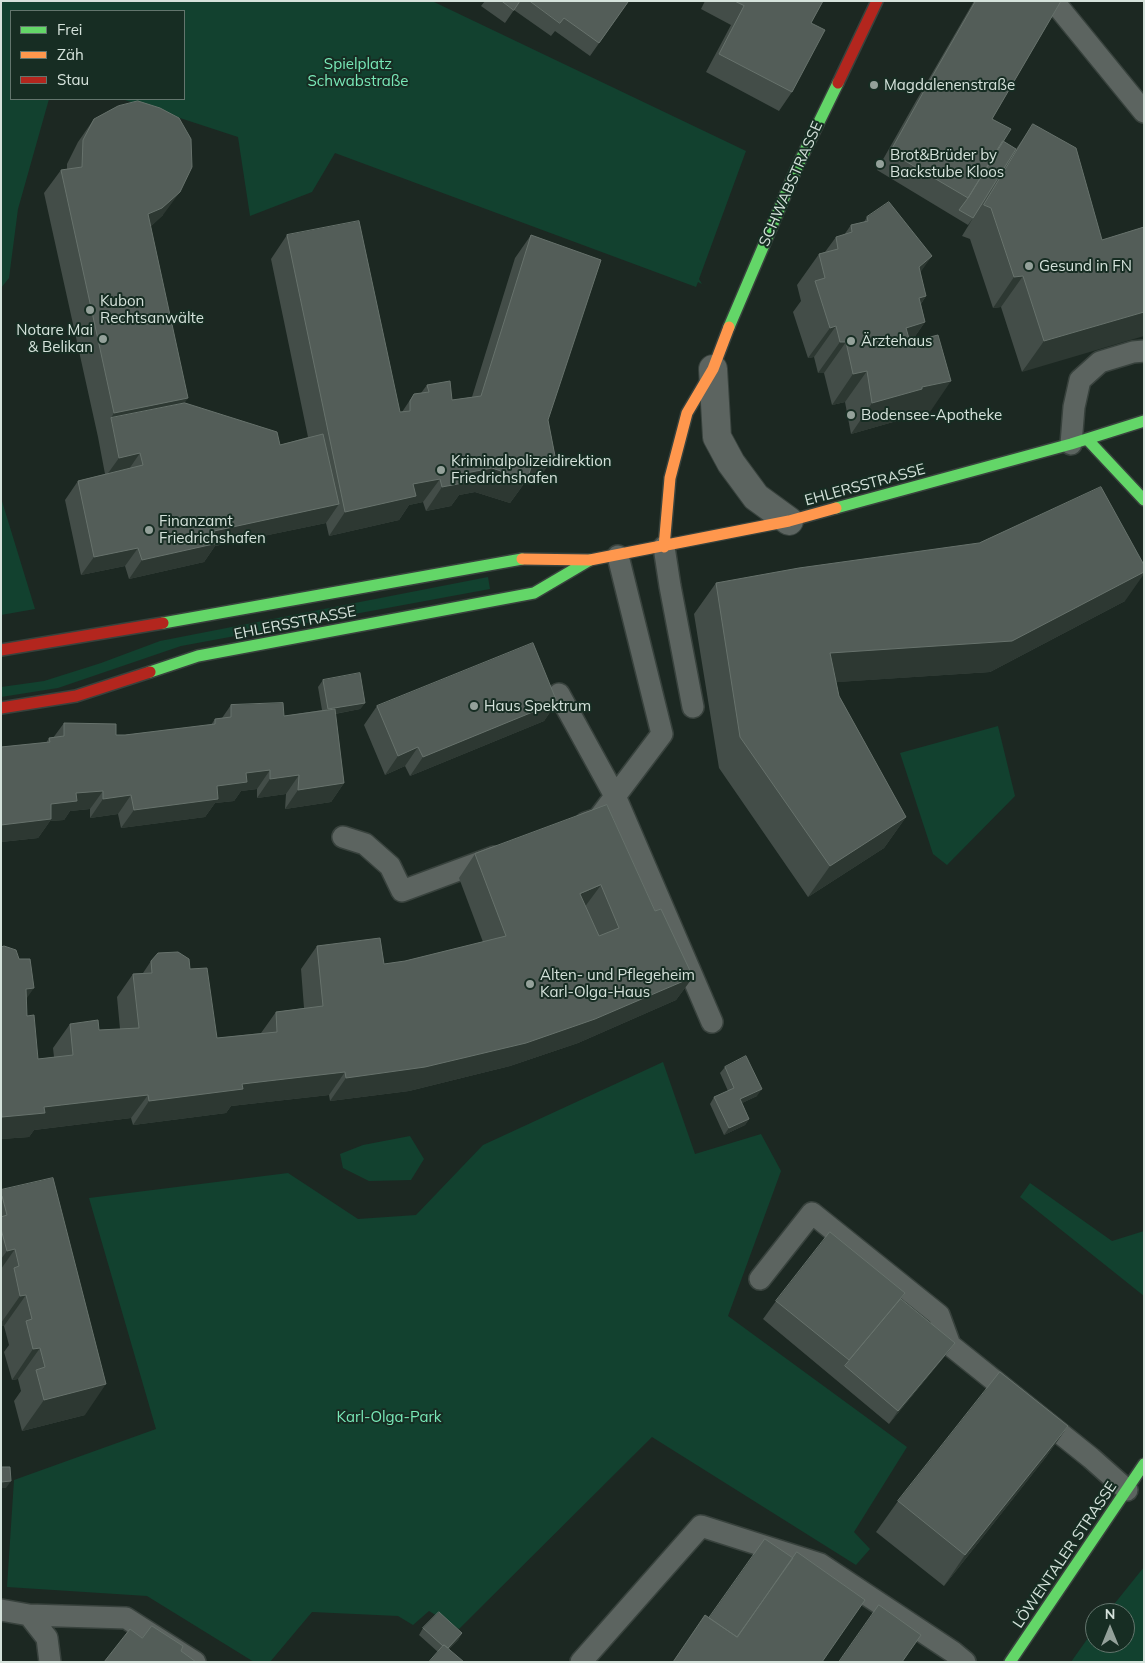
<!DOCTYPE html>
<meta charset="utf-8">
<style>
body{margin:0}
#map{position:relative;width:1145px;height:1663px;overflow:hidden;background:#1c2822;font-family:Mulish,sans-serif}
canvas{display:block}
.frame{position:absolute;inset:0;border:2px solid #d5e2db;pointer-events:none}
.legend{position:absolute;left:10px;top:10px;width:175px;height:90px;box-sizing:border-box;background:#172d23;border:1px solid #63756d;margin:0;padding:6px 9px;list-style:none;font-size:15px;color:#d5e2db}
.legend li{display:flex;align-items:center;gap:10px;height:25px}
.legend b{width:25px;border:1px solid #63756d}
.north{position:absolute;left:1085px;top:1603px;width:50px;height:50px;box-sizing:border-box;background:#172d23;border:1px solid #63756d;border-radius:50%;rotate:0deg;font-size:14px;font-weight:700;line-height:20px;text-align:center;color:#d5e2db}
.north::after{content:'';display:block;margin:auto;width:18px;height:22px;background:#94a19a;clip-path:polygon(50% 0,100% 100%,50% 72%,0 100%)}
</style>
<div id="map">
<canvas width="1145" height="1663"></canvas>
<div class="frame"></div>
<ul class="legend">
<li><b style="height:6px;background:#63d668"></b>Frei</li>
<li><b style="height:6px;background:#ff974d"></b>Zäh</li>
<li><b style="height:6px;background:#b3261e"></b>Stau</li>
</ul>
<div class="north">N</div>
</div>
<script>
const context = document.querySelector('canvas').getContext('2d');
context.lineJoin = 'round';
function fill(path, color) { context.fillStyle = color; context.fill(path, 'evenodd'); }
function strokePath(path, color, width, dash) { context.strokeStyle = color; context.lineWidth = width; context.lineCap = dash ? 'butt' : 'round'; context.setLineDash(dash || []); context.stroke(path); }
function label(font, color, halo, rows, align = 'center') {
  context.font = font + ' Mulish,sans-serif'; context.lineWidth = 4; context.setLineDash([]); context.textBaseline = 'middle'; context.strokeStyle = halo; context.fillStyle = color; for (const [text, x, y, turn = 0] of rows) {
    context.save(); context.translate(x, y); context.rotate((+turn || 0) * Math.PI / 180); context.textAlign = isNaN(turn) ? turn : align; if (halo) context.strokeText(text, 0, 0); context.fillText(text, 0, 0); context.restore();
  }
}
fill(new Path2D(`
 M1,1h431l314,150 -47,128 3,5 -4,-2 -2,5 -361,-134 -23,39 -62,24 -12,-79 -116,-38h62v-88h-173v88h38l-31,110 -9,69 -8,10z
 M1,498l34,111 -34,6z
 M488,577l2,12 -309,57 -123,42 -57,9v-10l43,-6 57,-18 59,-22z
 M998,726l17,70 -68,69 -14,-11 -33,-101z
 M663,1062l32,92 66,-20 20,37 -53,145 179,131 -53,85 16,17 -14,16 -204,-128 -193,192 -30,-18 -16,14 -15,-9 -86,-4 -42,50h-16l-107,-66 -140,-9 7,-107 142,-51 -67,-231 199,-25 70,46 58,-4 67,-70z
 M410,1136l14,23 -13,21 -42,1 -26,-13 -3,-14 23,-9z
 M1030,1183l82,58 32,-10v65l-124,-99z
 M1144,1567v95h-73l24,-34v15h30v-30h-18z`), '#12412f');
const lane = new Path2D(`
 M1048,1l12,8 84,103
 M1071,444l3,-37 6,-27 20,-18 33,-10 11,-1
 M664,547l6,39 23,121
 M559,694l56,102 97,226
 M586,823l12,-4 64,-85 -44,-178
 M343,837l22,7 25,22 12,25 92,-34
 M760,1279l52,-66 127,102 11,30 141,113 36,32
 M1,1610l28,5 18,23 3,24
 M29,1615l97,3 69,44
 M581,1662l120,-136 119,38 133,88 12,10`);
const street = new Path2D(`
 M713,369l4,68 14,26 25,34 33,24`);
const fast = new Path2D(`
 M729,327l69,-162 40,-82
 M1087,439l57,61
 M836,508l235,-64 73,-23
 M163,623l359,-64
 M150,672l48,-16 336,-63 56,-33
 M1010,1662l134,-198`);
const slow = new Path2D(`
 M664,547l6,-69 17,-65 26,-44 16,-42
 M522,559l68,1 199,-39 47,-13`);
const jam = new Path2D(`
 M838,83l39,-82
 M1,650l162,-27
 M1,708l75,-12 74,-24`);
strokePath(lane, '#38423d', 24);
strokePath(street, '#38423d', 30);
strokePath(fast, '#38423d', 14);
strokePath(slow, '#38423d', 14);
strokePath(jam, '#38423d', 14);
strokePath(lane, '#5c6460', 21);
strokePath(street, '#5c6460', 28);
strokePath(fast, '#63d668', 11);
strokePath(slow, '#ff974d', 11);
strokePath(jam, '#b3261e', 11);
fill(new Path2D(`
 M485,1h142l1,1 -38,54 -35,-25 -4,5 -37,-26 -9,13 -24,-17z
 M705,1h118l-12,22 -19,69 -13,19 -73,-39 25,-47 -30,-16z
 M974,1h87l-69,118 11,22 13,8 17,-25 69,116 42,-13 -122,145 -21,-65 -8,1 -23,-69 -8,-3 11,-18 -5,7 -91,-55 39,-69z
 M94,119l69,96 -13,12 35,176 95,42 28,-8 -37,-178 16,-24 113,177h2l12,-18 7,-1 6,-8 25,15 20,-3 43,-139 16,-23 17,185 7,36 -17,23 -12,2 -16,22 -35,-11 -16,3 -8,11 -25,5 -3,-9 -14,3 -10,15 -70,16 -3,-13 -111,23 -11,16 -75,17 -4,-13 -44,9 -16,-75 13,-19 27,-7 -7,-37 -54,-244 17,-23 6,-1v-5l11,-22z
 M867,217l53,56 6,23 -5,8 4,18 -14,20 19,70 -28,6 -2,2 -49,14 -6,-32 -13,3 -8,-32h-6l-4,-16 -6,1 -15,-46 8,-11 -4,-16 22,-31 6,-2 11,-15 8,-2 7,-10 13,-3z
 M716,583l409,18 -135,71 -154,10 3,14 67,121 -22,31 -76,49 -89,-129 -25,-154z
 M323,680l42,23 -5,6 -25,5 9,69 -13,19 -46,7 1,-15 -29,4v-9l-16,2 -7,10 -19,2 -10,14 -84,11 -3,-14 -28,4v-9l-20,2 -6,9 -14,1 -12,17 -37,4v-95l45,-4 3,-5h4l11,-15 52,12h9l86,-10 4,-6 7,-1 9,-13 53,11 38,-6 -4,-23z
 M557,702l-13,19 -134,55 -5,-10 -20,9 -21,-50 13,-19z
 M607,805l48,106 38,66 -17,23 -98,43 -68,23 -101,25 -79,10 -1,-6 -98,11 -5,7 -93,12 -2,-7 -97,12 -5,7 -28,2v-192l25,53 1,16 11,43 16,-2 -1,-9 17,-24 29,6 21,-1 -3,-32 16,-23 10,-1 8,-12 39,8 27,69 44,-5 15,-21 28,-4 -3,-39 16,-23 67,18 21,-3 78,-19 -24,-64 16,-24z
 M725,1067l32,29 -15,7 7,16 -4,6 -21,10 -14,-31 4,-7 14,-6 -8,-18z
 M1,1190l84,225 -63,16 -8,-30 7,-10 -3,-12 -6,1 -8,-28 5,-7 -5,-19h-3z
 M905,1293l-4,6 44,57 -56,68 -126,-105 13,-18z
 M1068,1426l-22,31 -102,129 -68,-54 22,-31z
 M423,1628l39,5 -4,7 -9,9 -11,3 -19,-17z`), '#434d48');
fill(new Path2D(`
 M180,192l-17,23 -18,17 3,-18z
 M932,256l-22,31 9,-20z
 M1023,276l-22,31 -8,1 21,-31z
 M926,296l-21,31 14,-29z
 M1144,312v24l-122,36 22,-31z
 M925,322l-22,31 3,-25z
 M836,326l-22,31 -6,1 22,-30z
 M840,342h6l-22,31h-6z
 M867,371l-22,31 -13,3 21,-31z
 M951,381l-21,31 -28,6 -2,2 -49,14 21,-31 50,-16z
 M188,398l-16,23 -61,-3 3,-5z
 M140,453l-13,19 -21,4 13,-18z
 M555,456l-17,23 -12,2 -16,22 -35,-11 -16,3 -8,11 -25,5 16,-24 24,-14 68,-15z
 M440,479l-17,23 -14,3 -10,15 -70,16 16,-24 68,-28z
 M339,504l-13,19 -111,23 -11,16 -75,17 13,-19 72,-29z
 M138,548l-13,18 -44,9 13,-18z
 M1144,572v2l-19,27 -135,71 -181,12 21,-31z
 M557,702l-13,19 -134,55 13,-19z
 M365,703l-5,6 -37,7 5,-7z
 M418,747l-13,19 -20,9 13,-19z
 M270,770l-13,19 -16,2 -7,10 -19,2 -10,14 -84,11 13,-18 112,-37z
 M299,775l-13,19 -29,4 13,-19z
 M344,783l-13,19 -46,7 13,-19z
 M103,791l-13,18 -20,2 -6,9 -14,1 -12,17 -37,4v-17l75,-32z
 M131,795l-13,19 -28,4 13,-19z
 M906,817l-22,31 -76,49 22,-31z
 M601,885l-17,23 -4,-14z
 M693,977l-17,23 -98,43 -68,23 -101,25 -79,10 16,-23z
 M34,988l-17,24 9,-23z
 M345,1072l-16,23 -98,11 -5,7 -93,12 16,-24 93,-17z
 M762,1089l-5,7 -21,10 4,-7z
 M148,1095l-17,23 -97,12 -5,7 -28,2v-20l1,-2 42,-10z
 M749,1119l-4,6 -21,10 5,-7z
 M15,1249l-14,20v-10l6,-8z
 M26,1295l-22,31h-3v-3l19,-27z
 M955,1343l-10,13 -56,68 9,-13z
 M40,1348l-22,31 -6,1 21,-31z
 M106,1384l-21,31 -63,16 22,-31z
 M1068,1426l-22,31 -102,129 21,-31z
 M11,1481l-5,7h-5v-6z
 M462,1633l-4,7 -16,16 5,-6z`), '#2d3832');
const building = new Path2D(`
 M502,1h18l-6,9z
 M530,1h97l1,1 -29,41 -35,-25 -4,5z
 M735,1h88l-12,22 14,7 -33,62 -73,-38 25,-48z
 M976,1h85l-69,118 19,10 -43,69 -78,-46 39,-70z
 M138,101l22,7 19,10 12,21 1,28 -12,25 -18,16 -14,6 40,184 -74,15 -53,-243 21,-3 1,-27 11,-21 24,-13z
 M1033,124l43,24 26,92 42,-13v85l-100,29 -21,-65 -9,1 -23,-69 -7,-3z
 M1003,141l13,8 -43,69 -14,-8 9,-12z
 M889,202l43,54 -13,11 7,29 -7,2 6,24 -19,6 4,14 28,-7 13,46 -29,6v2l-50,14 -5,-32 -14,3 -7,-32h-6l-4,-16 -6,2 -15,-47 10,-3 -6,-24 19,-5 -2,-12 16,-5 -1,-7 17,-4 -1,-4z
 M359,221l41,191 10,-1v-10l4,-7 15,-2 -2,-7 23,-4 2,19 29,-4 50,-161 70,25 -53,160 7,36 -21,2 -7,22 -35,-12 -26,5 2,9 -26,5 -2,-8 -27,5 3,12 -71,16 -58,-277z
 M185,403l92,29 3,13 43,-11 16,70 -125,27 4,12 -76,17 -4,-12 -44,9 -16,-76 65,-16 -3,-12 -21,5 -8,-40z
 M1101,487l43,78v7l-132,69 -182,12 9,43 67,121 -76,49 -90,-129 -24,-154 83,-15 180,-25z
 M533,643l24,59 -134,55 -5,-10 -20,9 -21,-50z
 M360,673l5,30 -37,6 -5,-29z
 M283,703l1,13 51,-7 9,74 -46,7 1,-15 -29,4v-9l-24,3 1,9 -30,4 1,13 -84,11 -3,-15 -28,4v-8l-27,2 1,8 -26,3v15l-50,6v-78l49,-5 -1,-4 15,-2v-13l52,1v11h9l90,-11v-5l16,-2v-12z
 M607,805l48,106 6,-2 32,68 -98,42 -69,24 -101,24 -79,11 -1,-6 -103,12 1,5 -94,12 -1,-6 -104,12 1,6 -43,4 -1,-9v-161l3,-1 12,4 3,9h11l4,29 -8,1 1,27 7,-1 4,44 35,-4 -3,-31 28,-4 1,10 40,-2 -6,-54 19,-1 -1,-12 7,-8 20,-1 11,7 1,10 17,-1 10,70 60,-6 -1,-20 47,-6 -6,-60 63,-8 4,26 21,-3 101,-25 -31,-82zM601,885l18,43 -20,8 -19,-42z
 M746,1056l16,33 -22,10 9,20 -20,9 -15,-31 20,-9 -9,-21z
 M53,1178l53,206 -62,16 -8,-30 9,-3 -5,-19 -7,1 -7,-28 6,-2 -6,-24 -6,1 -6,-28 5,-2 -4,-17 -8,2 -6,-22v-12l6,-2 -5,-19h-1v-6z
 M830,1232l75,61 -56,67 -73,-59z
 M901,1299l54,44 -57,68 -53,-45z
 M1000,1372l68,54 -103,129 -67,-54z
 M1,1467h9l1,14 -10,1z
 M765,1539l28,19 -56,79 -28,-19z
 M797,1552l68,48 -43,62h-149l32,-47 32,22z
 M879,1605l42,30 -19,27h-63z
 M439,1612l23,21 -14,15 -4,-3 -1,1 -20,-18z
 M152,1626l31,20 -2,5 15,11h-92l26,-33 12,9z
 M444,1645l20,17h-35z`);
fill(building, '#535d58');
strokePath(building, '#67726c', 1);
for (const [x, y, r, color] of [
 [874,85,5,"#94a19a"],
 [880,164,5,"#94a19a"],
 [1029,266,5,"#94a19a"],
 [90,310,5,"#94a19a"],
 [103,339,5,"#94a19a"],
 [851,341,5,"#94a19a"],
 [851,415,5,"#94a19a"],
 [441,470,5,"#94a19a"],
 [149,530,5,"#94a19a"],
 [474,706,5,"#94a19a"],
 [530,984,5,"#94a19a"]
]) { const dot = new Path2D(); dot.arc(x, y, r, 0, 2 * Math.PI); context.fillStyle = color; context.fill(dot); strokePath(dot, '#172d23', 2); }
label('15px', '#79e9b8', '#172d23', [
 ["Spielplatz",358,64],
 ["Schwabstraße",358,81],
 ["Karl-Olga-Park",389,1417]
]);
label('15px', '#d5e2db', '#172d23', [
 ["Magdalenenstraße",884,85],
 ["Brot&Brüder by",890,155],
 ["Backstube Kloos",890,172],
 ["Gesund in FN",1039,266],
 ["Kubon",100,301],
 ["Rechtsanwälte",100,318],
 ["Notare Mai",93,330,"right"],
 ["& Belikan",93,347,"right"],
 ["Ärztehaus",861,341],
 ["Bodensee-Apotheke",861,415],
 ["Kriminalpolizeidirektion",451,461],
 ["Friedrichshafen",451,478],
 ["Finanzamt",159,521],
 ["Friedrichshafen",159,538],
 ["Haus Spektrum",484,706],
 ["Alten- und Pflegeheim",540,975],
 ["Karl-Olga-Haus",540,992]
], 'left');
label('15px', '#d5e2db', '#172d23', [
 ["SCHWABSTRASSE",791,184,-66],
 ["EHLERSSTRASSE",865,485,-15],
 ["EHLERSSTRASSE",295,623,-11],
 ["LÖWENTALER STRASSE",1065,1555,-56]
]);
</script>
